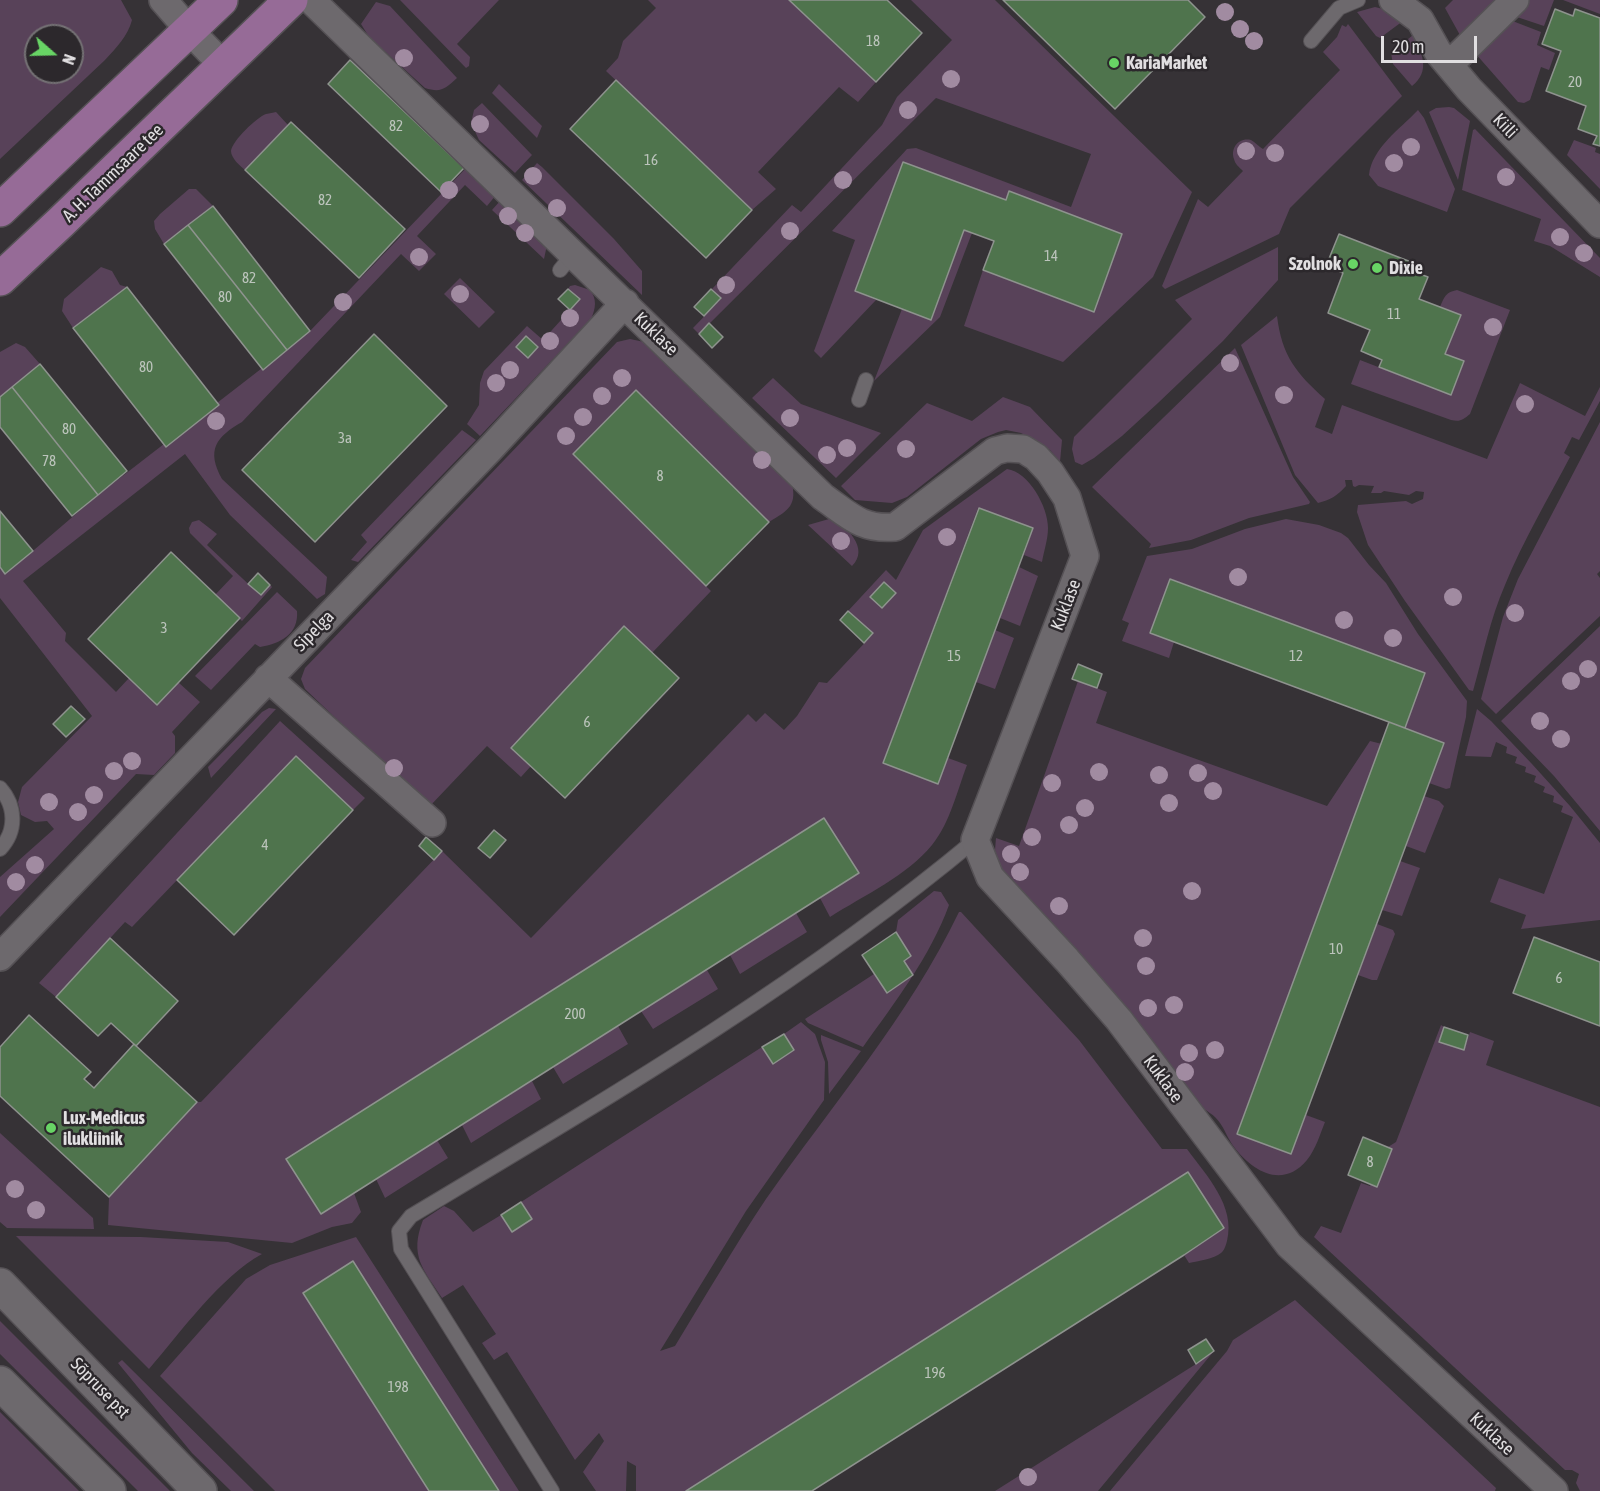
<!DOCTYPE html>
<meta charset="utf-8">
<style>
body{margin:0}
#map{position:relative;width:1600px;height:1491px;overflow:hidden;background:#363236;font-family:"Asap Condensed",sans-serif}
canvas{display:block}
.north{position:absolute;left:24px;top:24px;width:60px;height:60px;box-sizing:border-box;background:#2c282c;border:2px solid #747174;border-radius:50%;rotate:110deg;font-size:16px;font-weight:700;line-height:24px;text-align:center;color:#e1dfe1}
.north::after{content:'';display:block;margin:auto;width:21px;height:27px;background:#68d465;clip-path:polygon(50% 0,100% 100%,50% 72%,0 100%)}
.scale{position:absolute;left:1381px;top:36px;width:96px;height:27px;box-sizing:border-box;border:3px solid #e1dfe1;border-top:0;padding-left:8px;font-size:18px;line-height:21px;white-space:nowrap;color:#e1dfe1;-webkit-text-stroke:4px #2c282c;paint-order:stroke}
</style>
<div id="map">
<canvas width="1600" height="1491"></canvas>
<div class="north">N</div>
<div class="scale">20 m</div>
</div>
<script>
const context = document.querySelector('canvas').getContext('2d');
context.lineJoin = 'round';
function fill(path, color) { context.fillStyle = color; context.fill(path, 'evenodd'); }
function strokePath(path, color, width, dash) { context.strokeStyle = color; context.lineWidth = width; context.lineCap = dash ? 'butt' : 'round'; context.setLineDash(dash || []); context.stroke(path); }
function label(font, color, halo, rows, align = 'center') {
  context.font = font + ' "Asap Condensed",sans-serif'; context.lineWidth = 5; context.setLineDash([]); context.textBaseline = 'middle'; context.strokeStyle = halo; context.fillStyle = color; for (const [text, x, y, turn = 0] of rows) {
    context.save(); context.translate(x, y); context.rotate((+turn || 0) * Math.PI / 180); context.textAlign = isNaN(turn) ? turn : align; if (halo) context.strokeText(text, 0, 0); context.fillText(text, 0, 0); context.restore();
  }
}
fill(new Path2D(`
 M0,0h121l11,20c-4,16 -16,28 -27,40l-105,99zM36,36h36v36h-36z
 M400,0h99l-42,44 13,13 -1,9 -3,2z
 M648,0h141l87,82 -18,20 -19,-15 -81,85 18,17 -24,21 -146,-139 12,-13 5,-17 33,-33z
 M911,0h84l197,192 -39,85 -90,85 -99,-36 19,-56 110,42 29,-78 -113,-42 -3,8 -103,-38 -48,129 21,9 -55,58 -7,-7 41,-111 -23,-9 75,-82 9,-1 155,59 20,-53 -155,-56 -237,236 -6,-6 28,-29 -9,-10 80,-84 9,7 81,-87 15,-28 55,-57z
 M1453,0h46l-38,37 -16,-29z
 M1529,0h25l-10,26 -30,-10z
 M1563,0h37v14z
 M376,2l14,4 67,72c-12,11 -16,15 -32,10l-56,-51 -8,-13z
 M1375,7l16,4 12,10 -23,17 -4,-2 -19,-24z
 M1510,20l31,12 -4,13 18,8 -6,17 -8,-3 -11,33 -6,3 -6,-1 -43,-49z
 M1348,24l54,72 -112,112 -11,26 -114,55 -3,-3 36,-87 10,8 35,-36c-4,-4 -8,-7 -9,-12 -4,-11 5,-22 17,-19 4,2 8,7 12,9l77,-79 -17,-18 14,-15 5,-12 4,2z
 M1413,35c9,18 18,36 -1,51l-19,-22 -2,-11z
 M499,84l43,42 -5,12 -45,-45z
 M482,103l50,52 -17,18 -36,-33 -8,-17 3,-13z
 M1449,107l5,1 16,13 -12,59 -29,-68 7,-4z
 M1418,110l6,8 31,71 -8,23 -69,-26 -9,-11c3,-27 31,-46 49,-65z
 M276,112l12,13 -43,45c-5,-4 -14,-12 -14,-19 1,-10 26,-34 35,-37 4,-1 7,-1 10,-2z
 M1475,129l125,129v19l-50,-31 -16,-5 7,-22 -79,-29 11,-60z
 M1574,140l22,8 -1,4 5,2v35l-33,-34z
 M537,163l5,4 72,72 28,32v24l-120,-115z
 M467,167l29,28 -9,11 -22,-21 -48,51 19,18 -17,17 -18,-17 -159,168c-26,15 -36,28 -20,57l105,98 -2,17 -8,5 -87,-84 -45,-61 -162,127 43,52 -1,8 51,51 13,-14 49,4 22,20 -28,30 3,4v17l-21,22 -18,-1 -136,143v-40l54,-48 -7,-8 -12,1 -14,-7 -3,-13 4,-15 70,-71 -92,-118v-31l6,7 92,-79 212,-164z
 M189,189h7l17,17 -49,38 -9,-15 -1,-8 6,-7z
 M500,201l47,44 -3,14 -52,-49z
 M964,230l8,3 -32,84 -66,64 28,-72 29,11z
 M1278,247v33l-55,61 -65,62 -36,33 -28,22 -12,7 -7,-3 -3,-13 2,-12 118,-118 -17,-19z
 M101,267l11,4 8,14 7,2 -54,41 -11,-17 2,-12z
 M460,278l35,34 -16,16 -35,-34z
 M575,285l15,5c7,9 6,18 1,29l-111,117 -13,-12 12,-19 1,-22 4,-12 43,-45 16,14 36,-40 -11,-11 2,-3z
 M1457,290l53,20 -40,104c-7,6 -10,8 -19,6l-100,-36 9,-24 91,35 13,-33 -19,-8 16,-39 -21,-8c4,-10 6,-15 17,-17z
 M1277,316c5,40 19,57 48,83l-10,28 17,7 10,-29 145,54 33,-76 65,33 15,-29v14l-21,39 -7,-3 -8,16 6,4c-22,42 -47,84 -65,128 -15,34 -22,71 -32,106l-4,-1 -64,-89 -37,-56 -11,-33 1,-7 48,-4 6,3 11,-5 1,-7 -8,-1 -7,4 -25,-4 -3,2h-10l3,-7 -15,-1 -4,2 -2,-1 -1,-6h-7l1,6c-9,10 -16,14 -28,17l-23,-28 -54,-130z
 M630,339l19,4 142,137c7,25 -2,30 -22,42l-133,-132 -63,64 138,137 -59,62 -28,-26 -93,139 -10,11 -34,-31 -58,61 -124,-118 -4,-10 4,-11 312,-326z
 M16,343l9,4 15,17 -40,33v-45z
 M1235,348l58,129 17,25 -1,2 -60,14 -58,22 -42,8 2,-4 -59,-57z
 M773,378l28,26 80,29 -45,45 -84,-80z
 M1003,397l27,10 32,33 -2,22 -10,-12 -29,-17 -15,-3 -8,2 -17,7 -74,58 -15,6 -37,-3 -14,-14 86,-83 45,18z
 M1600,422v149l-3,3 3,4v38l-104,98 -15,-15 22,-82 15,-38z
 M462,430l14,10 -115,119 -3,3 -7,-2 16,-18 -6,-7z
 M1007,469c22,3 41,38 41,59 0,11 -4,23 -6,34l-18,-7 9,-27 -55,-20 -95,255 55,21 10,-26 19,7c-10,26 -17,58 -35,80 -24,30 -69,51 -102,72l-10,-19 39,-25 -35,-55 -538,340 68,35 7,19 -9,11 -20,4 -40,16 -184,-18 1,-28 88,-95h4l241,-251 89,87 217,-224 8,8 9,-9 19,17 13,-14 22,-34 8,1 46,-49 -25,-23 38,-41 10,10 27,-50z
 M829,519c18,6 41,30 23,47l-44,-41z
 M1286,519l33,6 22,8 7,5 21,27 17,18 32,51 49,67 -1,16 -16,71 -4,1 -17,-6 15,-40 -39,-15 19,-55 -253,-94 -20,54 23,9 -5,16 -47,-17 7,-18 -7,-3 25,-64 45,-7 53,-20z
 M199,520l18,14 -10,11 53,50 10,-10 2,2 -30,34 -27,-26 18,-19 -43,-43 -1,-5 3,-6z
 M1019,567l19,9 -18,50 -20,-8z
 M277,592l20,19c2,23 -17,33 -37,36l-5,-3 -44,46 -16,-14z
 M1600,626v205l-46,-55 -53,-55z
 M995,630l19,8 -19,51 -19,-7z
 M1078,681l29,11 -11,31 231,83 43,-65 12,3 -145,389 54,21 15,-39 19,7c-5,12 -9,27 -18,38 -24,29 -54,12 -73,-13 -6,-8 -9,-17 -14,-24 -5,-8 -15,-13 -22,-18l-196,-232 -7,-23 1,-12 23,8z
 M269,708l7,1 -65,69 -3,-11 54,-55z
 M1477,709l14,12 41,43 38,42 30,37v77l-79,9 5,-14 -36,-13 9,-24 45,16 29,-77 -12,-5 2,-6 -10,-4 1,-6 -11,-4 2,-5 -11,-5 2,-6 -11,-4 1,-5 -11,-4 2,-6 -11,-4 1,-6 -11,-5 -5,15 -26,-1z
 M280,721l85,77 -12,12 -57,-54 -164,171 -7,-5 -69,75 -17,-14z
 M1424,796l15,5 5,5 -19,47 -19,-7z
 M1400,861l20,7 -18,48 -20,-6z
 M934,891l7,1 8,13c-19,52 -54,97 -86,142l-55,-24 -3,-4 69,-45 13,19 26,-18 -9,-14 7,-5 -15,-24 2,-12z
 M959,912h2l118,128 83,109h25c19,26 49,57 40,92 -1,4 -3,10 -6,12 -7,6 -23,8 -32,10l-5,-8 40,-27 -36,-56 -502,319h-50v-25l-9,-5 -1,30h-30l-13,-19 21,-31 -5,-8 -24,27 -68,-108 -13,8 -12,-17 14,-9 -33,-49 -21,13c-19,-29 -33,-42 -19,-78l21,-14 10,5 19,21 28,-17 11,17 9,-30 241,-155 12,16 20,-13 -10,-16 17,-12 14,12 10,28 -1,38 -78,111 -86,140 15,-5c30,-49 59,-99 91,-147 66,-94 143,-183 193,-287z
 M796,913l11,19 -67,42 -10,-19z
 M1377,924l16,6 2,4 -18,46h-5l-14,-5z
 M707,970l11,19 -65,40 -12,-18z
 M1441,1025l3,2 -5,15 25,8 6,-18 24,9 -8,24 114,42v384h-20l-4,-8 3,-9 -7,-4h-7l-251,-233 7,-11 20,7 20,-50 9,3 18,-39 8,-5z
 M618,1026l10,18 -65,40 -10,-17z
 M821,1035l40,16 -32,43 -1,-32 -7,-22z
 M532,1081l9,18 -70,44 -9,-18z
 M0,1133l93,85 1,11 -87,-1 -7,-6z
 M437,1140l11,18 -63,40 -9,-19z
 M16,1236l125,1 87,5 34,12c-41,22 -82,79 -113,115z
 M356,1237l163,254h-244l-115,-115 86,-97 24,-14z
 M1295,1300l201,188 -1,3h-385l117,-140 6,-11z
 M0,1321l170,170h-32l-138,-137z
 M1214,1351l-116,140h-103l201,-127z
 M122,1360l132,131h-23l-39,-38 -74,-90z
 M0,1412l79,79h-79z`), '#584259');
const building = new Path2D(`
 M789,0h98l35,33 -46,49z
 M1003,0h185l17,17 -90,92z
 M1555,9l18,7 2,-7 25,9v128l-7,-2 4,-8 -19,-7 8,-23 -40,-15 15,-40 -19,-7z
 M350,60l114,108 -23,24 -113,-108z
 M616,80l136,130 -46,48 -136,-129z
 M291,122l114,107 -46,49 -114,-108z
 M903,162l103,38 3,-9 113,43 -28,78 -111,-42 11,-29 -30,-11 -33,90 -76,-29z
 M213,206l97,125 -23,19 -99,-125z
 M188,225l99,125 -24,20 -99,-126z
 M1339,234l72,28 -2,8 19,7 -9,22 42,16 -16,39 19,7 -13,34 -72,-28 3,-7 -21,-9 9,-21 -42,-17 15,-40 -17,-7z
 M127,287l92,118 -53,42 -93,-119z
 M568,289l12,10 -10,11 -12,-11z
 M711,289l10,9 -17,18 -10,-9z
 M709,323l14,14 -11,11 -13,-14z
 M374,334l73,72 -132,136 -73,-72z
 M526,336l12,11 -10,11 -12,-11z
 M40,364l87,107 -29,24 -86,-108z
 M12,387l86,108 -26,21 -72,-89v-30z
 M636,390l133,132 -63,64 -133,-132z
 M979,508l54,20 -95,256 -55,-21z
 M0,511l33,40 -28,23 -5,-7z
 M171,552l69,66 -83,87 -69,-66z
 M258,573l12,12 -9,10 -13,-11z
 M1170,579l255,94 -20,55 -255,-95z
 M884,582l12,11 -14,15 -12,-11z
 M848,611l25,22 -9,10 -24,-23z
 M624,626l55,52 -114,120 -54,-50z
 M1078,664l24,10 -5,14 -25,-9z
 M71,706l14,13 -19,18 -13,-13z
 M1389,722l55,21 -153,411 -54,-20z
 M296,756l57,54 -119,125 -57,-55z
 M824,818l35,55 -538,341 -35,-55z
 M494,830l12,10 -16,18 -12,-10z
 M426,837l16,14 -8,9 -15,-14z
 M896,932l15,24 -7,5 9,14 -26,18 -25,-38z
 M1534,937l66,25v64l-87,-33z
 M110,938l68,63 -42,45 -25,-23 -13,13 -42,-39z
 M29,1015l62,57 -7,7 10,9 40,-44 63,58 -88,95 -109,-101v-49z
 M1444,1027l24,8 -4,15 -25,-8z
 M784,1034l10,16 -21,14 -11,-17z
 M1363,1137l29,12 -15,38 -29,-12z
 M1188,1172l36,56 -40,27 -372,236h-126z
 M521,1202l11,17 -20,13 -11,-17z
 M353,1261l61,97 85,133h-70l-126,-198z
 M1206,1339l8,12 -18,13 -8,-14z`);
fill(building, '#4f744d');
strokePath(building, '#8e938e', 1.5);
const service = new Path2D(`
 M1311,41l28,-33 19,-8
 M560,270l13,-16
 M859,400l7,-20
 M0,788c16,18 17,43 0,61
 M552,1491l-151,-242 -2,-18 12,-15c194,-116 390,-231 564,-376`);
const minor = new Path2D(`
 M163,0l26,30 35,36
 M311,0l512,497c26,18 38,33 72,30l100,-76 12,-3 16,1 13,8 14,15 17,26 18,58 -110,284 15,37 77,83 52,60 170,225 265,246
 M1393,0l27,20 18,32 31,37 131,135
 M1449,65l66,-65
 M268,678l164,145
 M0,957l490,-508 135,-146`);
const secondary = new Path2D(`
 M0,1285l200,206
 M0,1383l109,108`);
const primary = new Path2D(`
 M0,210l221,-210
 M0,279l60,-56 231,-223`);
strokePath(service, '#555155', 16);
strokePath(minor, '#555155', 30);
strokePath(secondary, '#555155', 36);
strokePath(primary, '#555155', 36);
strokePath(service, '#6d696d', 14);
strokePath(minor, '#6d696d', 27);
strokePath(secondary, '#6d696d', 33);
strokePath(primary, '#966b97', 33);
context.fillStyle = '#a18ba1';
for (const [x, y] of [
 [1225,12],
 [1240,29],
 [1254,41],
 [404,58],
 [951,79],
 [908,110],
 [480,124],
 [1411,147],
 [1246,151],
 [1275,153],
 [1394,163],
 [533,176],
 [1506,177],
 [843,180],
 [449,190],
 [557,208],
 [508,216],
 [790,231],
 [525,233],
 [1560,237],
 [1584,253],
 [419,257],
 [726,285],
 [460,294],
 [343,302],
 [570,318],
 [1493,327],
 [550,341],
 [1230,363],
 [510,370],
 [622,378],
 [496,383],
 [1284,395],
 [602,396],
 [1525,404],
 [583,417],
 [790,418],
 [216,421],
 [566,436],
 [847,448],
 [906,449],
 [827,455],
 [762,460],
 [947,537],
 [841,541],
 [1238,577],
 [1453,597],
 [1515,613],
 [1344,620],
 [1393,638],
 [1588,669],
 [1571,681],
 [1540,721],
 [1561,739],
 [132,761],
 [394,768],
 [114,771],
 [1099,772],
 [1198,773],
 [1159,775],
 [1052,783],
 [1213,791],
 [94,795],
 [49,802],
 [1169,803],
 [1085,808],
 [78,812],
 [1069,825],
 [1032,837],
 [1011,854],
 [35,865],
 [1020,872],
 [16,882],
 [1192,891],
 [1059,906],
 [1143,938],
 [1146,966],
 [1174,1005],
 [1148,1008],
 [1215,1050],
 [1189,1053],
 [1185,1072],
 [15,1189],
 [36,1210],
 [1028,1477]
]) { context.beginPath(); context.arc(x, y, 9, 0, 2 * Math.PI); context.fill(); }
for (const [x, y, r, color] of [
 [1114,63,6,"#68d465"],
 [1353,264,6,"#68d465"],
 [1377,268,6,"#68d465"],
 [51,1128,6,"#68d465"]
]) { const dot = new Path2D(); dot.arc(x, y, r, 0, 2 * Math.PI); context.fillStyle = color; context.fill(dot); strokePath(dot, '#2c282c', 2); }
label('15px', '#bcc4bc', null, [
 ["18",873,41],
 ["20",1575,82],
 ["82",396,126],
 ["16",651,160],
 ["82",325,200],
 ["14",1051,256],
 ["82",249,278],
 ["80",225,297],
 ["11",1394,314],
 ["80",146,367],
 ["80",69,429],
 ["3a",345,438],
 ["78",49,461],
 ["8",660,476],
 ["3",164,628],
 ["15",954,656],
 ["12",1296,656],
 ["6",587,722],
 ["4",265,845],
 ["10",1336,949],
 ["6",1559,978],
 ["200",575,1014],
 ["8",1370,1162],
 ["196",935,1373],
 ["198",398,1387]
]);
label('bold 18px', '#e1dfe1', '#2c282c', [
 ["KariaMarket",1126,63],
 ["Szolnok",1341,264,"right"],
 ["Dixie",1389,268],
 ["Lux-Medicus",63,1118],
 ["ilukliinik",63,1139]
], 'left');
label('18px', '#e1dfe1', '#2c282c', [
 ["Kiili",1505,126,46],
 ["A. H. Tammsaare tee",113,173,-44],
 ["Kuklase",656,334,44],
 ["Kuklase",1066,605,-69],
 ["Sipelga",314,631,-46],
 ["Kuklase",1163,1079,54],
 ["Sõpruse pst",100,1388,46],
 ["Kuklase",1492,1434,43]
]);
</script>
